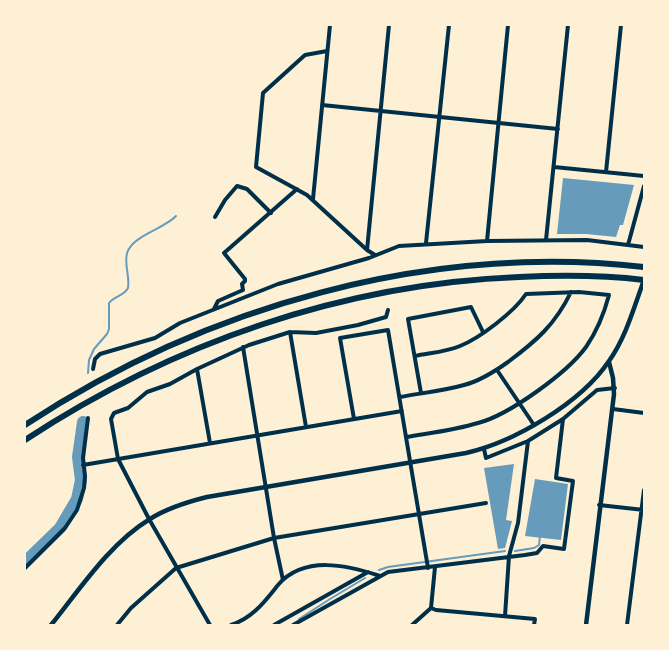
<!DOCTYPE html>
<style>
body{margin:0}
#map{position:relative;width:669px;height:650px;overflow:hidden;background:#fdf0d5;font-family:Quicksand,sans-serif}
canvas{display:block}
.frame{position:absolute;inset:0;border:26px solid #fdf0d5;pointer-events:none}
</style>
<div id="map">
<canvas width="669" height="650"></canvas>
<div class="frame"></div>
</div>
<script>
const context = document.querySelector('canvas').getContext('2d');
context.lineJoin = 'round';
function fill(path, color) { context.fillStyle = color; context.fill(path, 'evenodd'); }
function strokePath(path, color, width, dash) { context.strokeStyle = color; context.lineWidth = width; context.lineCap = dash ? 'butt' : 'round'; context.setLineDash(dash || []); context.stroke(path); }
fill(new Path2D(`
 M563,178l71,7 -11,40h-3l-4,12 -30,-3h-29z
 M514,464l-8,56 6,1 -7,27 -7,1 -14,-81z
 M535,479l33,5 -7,56 -36,-4z`), '#669bbc');
strokePath(new Path2D(`
 M88,373l1,-13 5,-11 13,-15 2,-5v-26c5,-7 15,-7 19,-15 2,-12 -4,-23 -1,-35 6,-18 37,-24 49,-37
 M515,551l19,-3 5,-3 1,-9
 M379,570l9,-3 117,-16
 M299,619l31,-20 35,-21`), '#669bbc', 2);
strokePath(new Path2D(`
 M25,562l35,-34 17,-29 4,-19 -3,-23 5,-35`), '#669bbc', 12);
strokePath(new Path2D(`
 M327,51l-22,4 -42,38 -7,74 51,28 60,55 8,5
 M322,105l236,24
 M554,167l90,9
 M606,172l15,-147
 M313,199l17,-174
 M215,217l10,-17 12,-14 10,3 24,24
 M546,240l22,-215
 M487,241l21,-216
 M426,243l23,-218
 M628,245l16,-59
 M367,250l22,-225
 M214,309l4,-8 25,-11 -1,-6 3,-3v-2l-21,-26 73,-64
 M290,332l16,95
 M243,347l31,191 9,42
 M93,369l2,-10 5,-5 55,-16 25,-15 98,-39 91,-26 30,-12 88,-5 100,-1 57,7
 M197,369l13,74
 M497,370l37,55
 M421,393l-13,-74 63,-12 12,25
 M400,397c21,-4 43,-6 64,-12 16,-4 30,-13 44,-23 28,-21 47,-37 63,-70
 M613,409l31,4
 M354,419l-14,-81 48,-8 40,238
 M407,437c23,-4 48,-7 71,-14 31,-8 89,-50 108,-76 11,-16 18,-33 23,-52l-30,-3 -53,2c-12,18 -46,44 -66,52 -14,6 -31,7 -45,10
 M484,449l2,9 42,-17 35,-22 34,-29 18,-2
 M83,465l319,-54
 M599,505l45,5
 M25,568l40,-40 12,-18 7,-22 1,-12 -2,-18 5,-40
 M431,608l5,2 99,9 -1,6
 M505,616l4,-60 9,-33 10,-82
 M117,625l14,-17 45,-40 98,-30 212,-35
 M210,625l-61,-106 -31,-60 -7,-40 3,-6 14,-5 19,-16 23,-8 27,-15 52,-24 41,-13 26,1 42,-8 28,-8 2,-7
 M231,625c22,-7 34,-24 47,-40 26,-30 69,-20 102,-9
 M274,625l94,-53
 M293,625l95,-53 137,-17 12,-2 6,-7 21,3 9,-68 -17,-3 7,-59
 M412,625l19,-17 4,-41
 M627,625l17,-135`), '#003049', 4);
strokePath(new Path2D(`
 M51,625c29,-36 59,-82 99,-106 17,-11 37,-17 57,-22l259,-44c48,-11 115,-50 143,-92 17,-24 25,-54 35,-81
 M586,625l28,-231 -1,-16 -4,-16`), '#003049', 4.5);
strokePath(new Path2D(`
 M25,425c181,-119 403,-182 619,-158
 M25,440c148,-97 317,-156 494,-163 42,-2 83,-2 125,3`), '#003049', 6);
</script>
